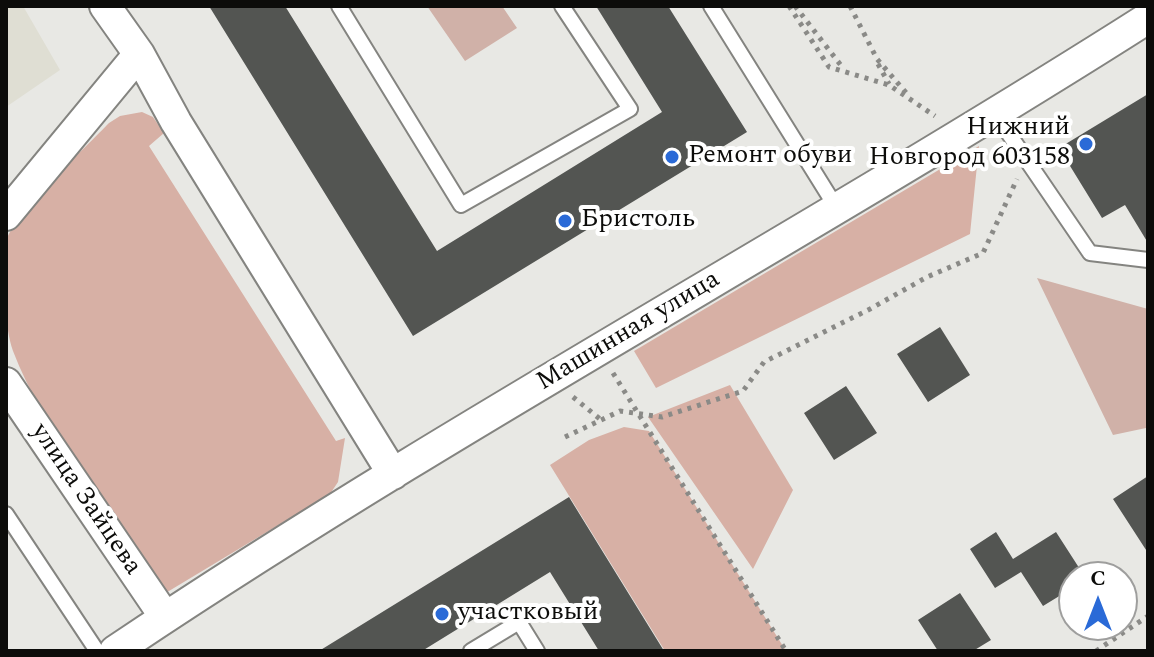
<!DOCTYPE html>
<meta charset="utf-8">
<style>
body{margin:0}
#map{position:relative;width:1154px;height:657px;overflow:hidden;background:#e8e8e4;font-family:Spectral,serif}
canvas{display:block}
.frame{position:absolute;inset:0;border:8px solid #0c0c0a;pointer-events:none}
.north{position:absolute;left:1058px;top:561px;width:80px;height:80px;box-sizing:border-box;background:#fff;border:2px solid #9e9e9d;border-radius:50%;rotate:0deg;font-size:22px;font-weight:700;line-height:32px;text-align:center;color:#0c0c0a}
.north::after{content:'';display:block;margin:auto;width:28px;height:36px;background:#2a6ad7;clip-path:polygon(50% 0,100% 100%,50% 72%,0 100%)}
</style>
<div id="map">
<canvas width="1154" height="657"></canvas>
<div class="frame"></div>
<div class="north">С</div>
</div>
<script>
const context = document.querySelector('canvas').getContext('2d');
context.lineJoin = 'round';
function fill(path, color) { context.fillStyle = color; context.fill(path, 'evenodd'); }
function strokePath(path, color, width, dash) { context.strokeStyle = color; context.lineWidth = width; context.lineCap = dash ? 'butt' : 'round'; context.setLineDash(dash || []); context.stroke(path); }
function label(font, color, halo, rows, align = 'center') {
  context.font = font + ' Spectral,serif'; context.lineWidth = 8; context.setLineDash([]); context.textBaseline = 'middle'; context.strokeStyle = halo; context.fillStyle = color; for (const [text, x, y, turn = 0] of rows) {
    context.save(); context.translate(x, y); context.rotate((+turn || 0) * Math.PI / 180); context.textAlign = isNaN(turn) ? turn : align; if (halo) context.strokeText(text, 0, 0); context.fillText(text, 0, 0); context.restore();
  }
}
fill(new Path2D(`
 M6,6h17l37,64 -54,37z`), '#dfded3');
fill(new Path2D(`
 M427,6h75l15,22 -52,33z
 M1037,278l111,31 -2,119 -33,7z`), '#d0b1a8');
fill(new Path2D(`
 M142,112l11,5 11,16 -15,13 187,295 9,-3 -7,44 -8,12 -166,100c-48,-71 -121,-164 -151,-243 -9,-26 -12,-82 -7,-109 5,-25 83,-98 103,-119l11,-7z
 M979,146l-9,88 -314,154 -22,-37z
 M730,385l63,105 -40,79 -105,-152z
 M624,427l25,4 137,220h-121l-115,-186 39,-25z`), '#d7b0a5');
fill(new Path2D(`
 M209,6h76l152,245 225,-139 -66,-106h72l79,126 -334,204z
 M1148,94v149l-23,-38 -23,13 -43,-70z
 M940,327l30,48 -42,27 -31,-48z
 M846,386l31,47 -43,27 -30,-47z
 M1148,476v77l-35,-54z
 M569,497l95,154h-65l-49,-79 -128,79h-103z
 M996,532l17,27 43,-27 29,45h-11v10l-31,19 -22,-34 -26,16 -25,-39z
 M960,593l31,47 -18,11h-35l-20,-31z`), '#535552');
const lane = new Path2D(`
 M339,6l122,199 169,-96 -68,-103
 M711,6l125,201
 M996,115l94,138 58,7
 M6,514l91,137
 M471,651l48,-29 18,29`);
const street = new Path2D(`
 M105,6l34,48 37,68 217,352
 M6,215l133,-161
 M6,383l159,234
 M115,651c335,-225 692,-416 1033,-633`);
strokePath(lane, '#848480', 18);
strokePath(street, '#848480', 34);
strokePath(new Path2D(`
 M789,6l40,61 60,18 46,31
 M795,6l48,62
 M850,6l27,53 31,36
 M878,64l11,20
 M613,373l173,278
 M573,397l27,22
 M565,437l55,-26 42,6 81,-26 21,-29 106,-53 57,-32 56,-24 34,-74
 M1096,651l52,-35`), '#8a8a87', 5, [4, 6]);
strokePath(lane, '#fff', 14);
strokePath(street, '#fff', 30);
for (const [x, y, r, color] of [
 [1086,144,8,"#2a6ad7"],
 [672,157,8,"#2a6ad7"],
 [565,221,8,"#2a6ad7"],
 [442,614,8,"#2a6ad7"]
]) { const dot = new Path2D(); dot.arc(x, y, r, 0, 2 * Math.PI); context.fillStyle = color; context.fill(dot); strokePath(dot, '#fff', 3); }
label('26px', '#0c0c0a', '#fff', [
 ["Нижний",1070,129,"right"],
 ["Новгород 603158",1070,159,"right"],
 ["Ремонт обуви",688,157],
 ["Бристоль",581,221],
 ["участковый",458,614]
], 'left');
label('26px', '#0c0c0a', '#fff', [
 ["Машинная улица",629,332,-31],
 ["улица Зайцева",85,500,56]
]);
</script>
